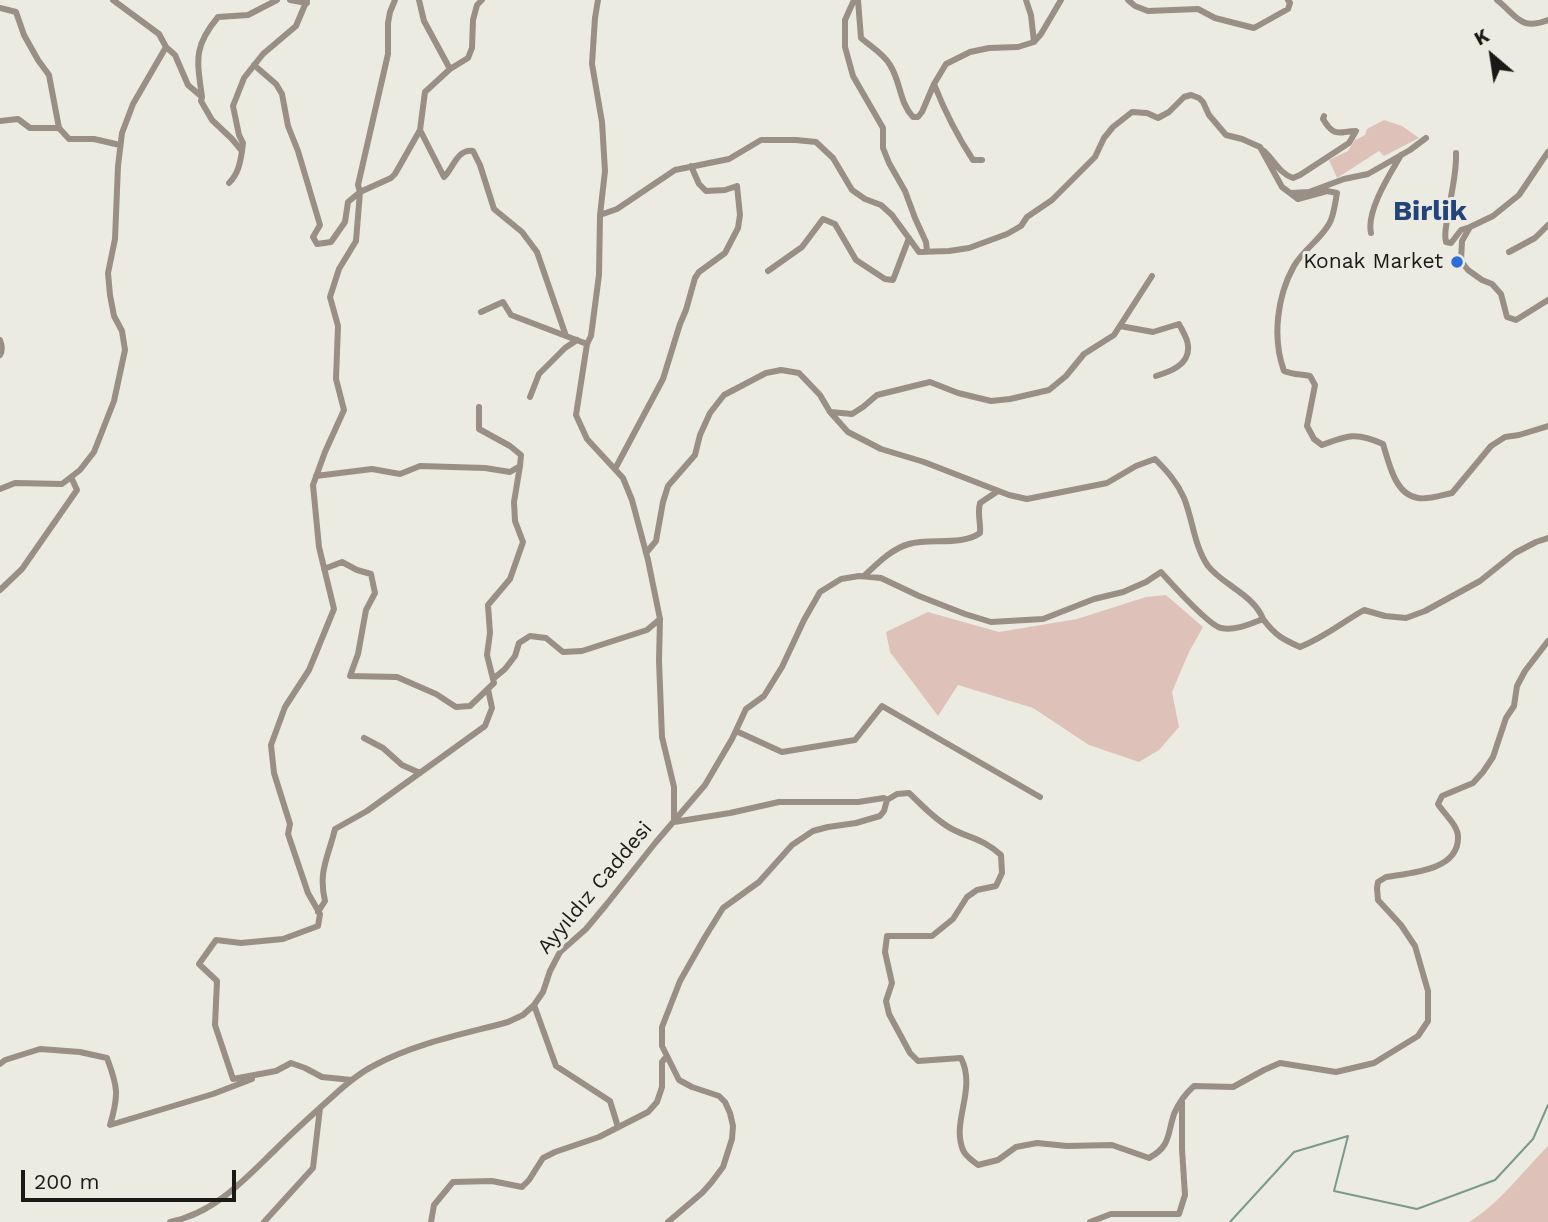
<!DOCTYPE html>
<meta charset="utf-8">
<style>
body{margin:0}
#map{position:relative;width:1548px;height:1222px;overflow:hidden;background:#ecebe1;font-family:"Work Sans",sans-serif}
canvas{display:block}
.north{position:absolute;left:1457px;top:21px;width:70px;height:70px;-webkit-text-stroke:5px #ecebe1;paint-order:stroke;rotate:331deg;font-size:19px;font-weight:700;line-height:28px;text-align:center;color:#1a1916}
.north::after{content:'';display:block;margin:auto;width:24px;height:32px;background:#1a1916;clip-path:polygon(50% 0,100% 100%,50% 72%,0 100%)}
.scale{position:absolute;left:21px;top:1170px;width:215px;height:32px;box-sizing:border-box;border:4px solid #1a1916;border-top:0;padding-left:9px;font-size:21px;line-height:24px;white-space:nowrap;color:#1a1916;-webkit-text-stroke:5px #ecebe1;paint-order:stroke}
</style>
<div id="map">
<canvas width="1548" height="1222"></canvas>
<div class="north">K</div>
<div class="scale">200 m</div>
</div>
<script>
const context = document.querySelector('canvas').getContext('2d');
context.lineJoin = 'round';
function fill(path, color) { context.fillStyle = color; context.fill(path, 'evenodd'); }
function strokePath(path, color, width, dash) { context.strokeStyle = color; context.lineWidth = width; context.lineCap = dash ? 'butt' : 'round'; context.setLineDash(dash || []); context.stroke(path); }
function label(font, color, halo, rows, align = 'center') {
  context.font = font + ' "Work Sans",sans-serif'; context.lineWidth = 6; context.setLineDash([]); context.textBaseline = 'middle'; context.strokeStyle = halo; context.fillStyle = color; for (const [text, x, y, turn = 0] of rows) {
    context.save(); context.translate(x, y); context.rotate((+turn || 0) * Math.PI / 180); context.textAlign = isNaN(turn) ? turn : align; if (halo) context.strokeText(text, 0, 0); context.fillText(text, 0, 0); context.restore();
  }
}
fill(new Path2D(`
 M1384,120l18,6 17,12 -35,18 -5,-5 -42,27 -8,-18 19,-9 7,-11 10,-5 2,-6z
 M1166,595l37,32 -14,25 -17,40 7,35 -20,23 -20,12 -50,-17 -56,-37 -75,-23 -20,31 -48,-64 -4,-20 42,-20 71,20 78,-13 69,-22z
 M1548,1146v76h-79c30,-18 54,-51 79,-76z`), '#dec2b9');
strokePath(new Path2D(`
 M1230,1222l64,-70 54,-16 -14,55 83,18 78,-29 38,-41 15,-34`), '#799a8b', 2);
strokePath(new Path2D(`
 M113,0l46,34 7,13 9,8 13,30 14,12 -1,4 11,19 20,19 10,12 1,-8 -4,-8 -6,-29 11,-28 19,-24 33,-28 11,-26
 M290,0l17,3
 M419,0l5,21 26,48
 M598,0l-3,18 -3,46 10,58 3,49 -5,44 -1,60 -8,61 -4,8 -11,71 11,24 36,39 9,22 16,60 12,59 -1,42 3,76 12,50v35
 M854,0l-9,20v27l8,29 30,52v20l6,15 16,28 10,27 11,24 1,9
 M858,0l3,38c9,8 23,16 29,27 11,17 9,37 23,52h5l4,-5 12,-28 12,-20 24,-12 19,-4 29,-1 16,-5 7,-8 20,-34
 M1026,0l5,15 3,27
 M1128,0l7,6 13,5 50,-2 17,9 39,10 34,-19 2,-6 -2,-3
 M1497,0c20,16 23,31 51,20
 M0,8l16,4 8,23 14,25 11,15 10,53 10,11h25l26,6
 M254,65l22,19 6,10 6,32 10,25 22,74 -7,12 4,7 14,-2 14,-20 3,-20 12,-10 31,-14 4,-4 25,-44 5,-38 25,-23 18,-11 4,-10 1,-28 4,-15 5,-5
 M934,84c11,28 22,50 39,76h9
 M202,97c-5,-37 -9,-50 16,-80l30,-2 29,-15
 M0,121l18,-2 12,9h29
 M420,130l24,47c10,-10 13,-28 29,-26l7,14 14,44 28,23 15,20 29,84 21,8
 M1264,151c10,9 16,23 29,27l7,-3 49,-32 7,-12c-17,0 -21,8 -33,-12l1,-3
 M1548,152l-29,43 -26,21 -23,11 -8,14 -1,20 7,9 14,10 10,4 9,10 6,23 9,3 32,-20
 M1456,153c1,21 -6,45 -9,67 -1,8 -3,14 -1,22l5,1 10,-13 9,-3
 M229,183c9,-9 11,-19 13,-32
 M1291,193l18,-1 35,-13 24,-5 42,-24 16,-12
 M600,215l17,-6 58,-39 54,-11 32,-19h35l20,2 17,16 19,32 13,9 16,6 11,10 27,37 30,-1 20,-3 38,-14 14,-8 6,-9 25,-17 43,-43 9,-19 9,-11 19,-15 15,1 11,5 11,-6 15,-15 7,-2 8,3 4,4 6,13 17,20 16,4 18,8 22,40 16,12 29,-8 10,2c-2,10 -3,23 -8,31 -9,16 -26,26 -35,42 -17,30 -22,72 -10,105 10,4 17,3 26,5l5,9 -8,41 7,13 8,6c26,-10 35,-13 61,-1 6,19 12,51 35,54 11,2 24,-3 34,-5l39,-47 14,-9 14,-2 29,-9
 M1371,233c-5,-22 19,-59 30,-78
 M1509,252l26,-14 13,-13
 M768,271l34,-24 21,-28 12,5 21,36 29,19 8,1 16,-42
 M481,312l22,-10 8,13 55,21
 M1120,326l33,6 26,-8c3,6 9,15 9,22 2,19 -19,26 -32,30
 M0,340c2,5 3,10 0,15
 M530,397l9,-23 26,-26 12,-8
 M831,412l21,2 11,-7 14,-12 53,-13 28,11 33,8 19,-2 39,-9 17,-14 18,-22 30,-19 38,-59
 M615,469l48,-90 17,-55 6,-14 9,-32 4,-6 26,-19 13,-25 2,-13 -3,-29 -12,4 -19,1 -7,-7 -8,-18
 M316,476l56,-7 28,5 20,-8 65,2 25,4 10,-6 1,-11 -11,-9 -31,-17v-22
 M0,489l15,-6 47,1 18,-14 14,-18 20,-51 11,-51 -3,-19 -8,-15 -4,-21 -2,-22 7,-34 3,-73 4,-33 11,-29 33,-57
 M324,569l18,-7 15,8 14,4 4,19 -9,17 -8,44 -8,22 47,1 39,17 20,13 14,-1 24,-23 -7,-28 3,-22 -2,-28 22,-26 13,-37 -8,-21 -1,-19 6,-36
 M864,576c13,-12 27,-27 45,-32 21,-6 53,2 71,-11 1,-11 -3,-19 0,-30l18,-12
 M0,590l22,-21 55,-79 -6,-13
 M1263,619c12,16 19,20 37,28 25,-10 41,-24 64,-37l21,6 21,2 19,-7 55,-30 35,-28 21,-11 12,-4
 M493,679l12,-10 10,-13 4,-13 11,-7 16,2 17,14 19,-1 65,-21 13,-11
 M736,731l46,21 73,-12 27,-34 158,91
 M364,738l19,10 19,17 18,8
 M887,800l10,-6 12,-1c13,12 26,27 43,36 19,10 30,9 49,26l1,18 -6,13 -19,4 -10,7 -14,22 -21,17h-45l-2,16 7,31 -6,18 3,13 21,39 8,8 43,-3c16,32 -10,63 2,92 2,6 10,11 15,15l20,-5 18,-13 21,-4 30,3 45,-1 37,13c22,-12 18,-23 25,-44 5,-12 11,-20 20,-28l39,1 31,-17 16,-7 56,9 38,-9 44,-27 10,-15v-30l-13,-45 -14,-21 -23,-25 -1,-12 1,-6 8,-5c23,-4 73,-6 72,-40 0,-12 -14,-23 -20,-33l4,-8 31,-13 10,-11 10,-15 13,-39 8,-12 3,-20 8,-15 23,-30
 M318,912l7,-11c-7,-30 3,-43 10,-72l32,-18 118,-85 7,-18 -4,-19
 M534,1005l22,61 54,35 8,26
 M0,1064l5,-4 35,-11 40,3 27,6c11,29 12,37 3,67l103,-31 39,-15
 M352,1080l-30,-3 -17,-9 -14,-5 -15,8 -43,8 -18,-54 2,-44 -18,-17 17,-24 25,3 42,-4 35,-13 2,-12 -12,-21 -20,-59 2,-10 -16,-51 -3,-28 14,-38 24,-37 25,-61 -15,-62 -6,-62 12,-33 19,-42 -8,-31 2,-53 -8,-29 9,-28 17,-28 4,-49 -2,-7 30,-131v-31l2,-11 5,-12
 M170,1222c45,-9 75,-43 106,-73 18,-18 37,-35 56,-52 13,-12 27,-24 43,-32 41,-22 89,-31 133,-43l15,-7 11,-10 9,-13 7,-21 10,-19 26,-23 20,-24 50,-63 49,-57 27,-46 14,-30 18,-13 18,-29 22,-47 16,-28 21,-13 18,-3 22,2 38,18 46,18 26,8 52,-3 51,-20 29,-7 23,-10 15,-10c11,12 47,53 60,56 14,3 29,-4 42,-9 -9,-24 -40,-34 -55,-53 -14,-20 -15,-46 -24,-68 -7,-16 -17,-27 -29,-39l-19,7 -29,17 -80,16 -18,-4 -85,-33 -43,-13 -33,-17 -18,-20 -10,-17 -21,-22 -18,-3 -15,3 -42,22 -14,18 -10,22 -5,20 -27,31 -5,16 -7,39 -10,12
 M264,1222l49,-54 7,-60
 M431,1222l3,-17 19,-23 39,-1 30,6 7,-7 14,-22 12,-6 44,-15 49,-25 9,-10 5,-15v-25l5,-6
 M668,1222l34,-29 9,-10 12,-16 9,-28 1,-13 -3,-13 -5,-11 -6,-6 -27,-9 -13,-7 -17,-34v-19l18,-46 25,-44 18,-29 36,-26 33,-37 21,-14 15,-4 28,-4 24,-7 4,-5 3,-11 -3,-2 -26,4h-79l-49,11 -56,9
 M1090,1222l21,-8h68l6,-19 -3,-46v-47`), '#998f84', 6);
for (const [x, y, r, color] of [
 [1457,262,7,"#2b6eda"]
]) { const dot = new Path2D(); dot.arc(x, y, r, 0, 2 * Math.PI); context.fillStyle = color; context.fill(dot); strokePath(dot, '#ecebe1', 2.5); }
label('21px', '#1a1916', '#ecebe1', [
 ["Konak Market",1443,262]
], 'right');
label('21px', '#1a1916', '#ecebe1', [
 ["Ayyıldız Caddesi",595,888,-50]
]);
label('bold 28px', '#23447b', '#ecebe1', [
 ["Birlik",1430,212]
]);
</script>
